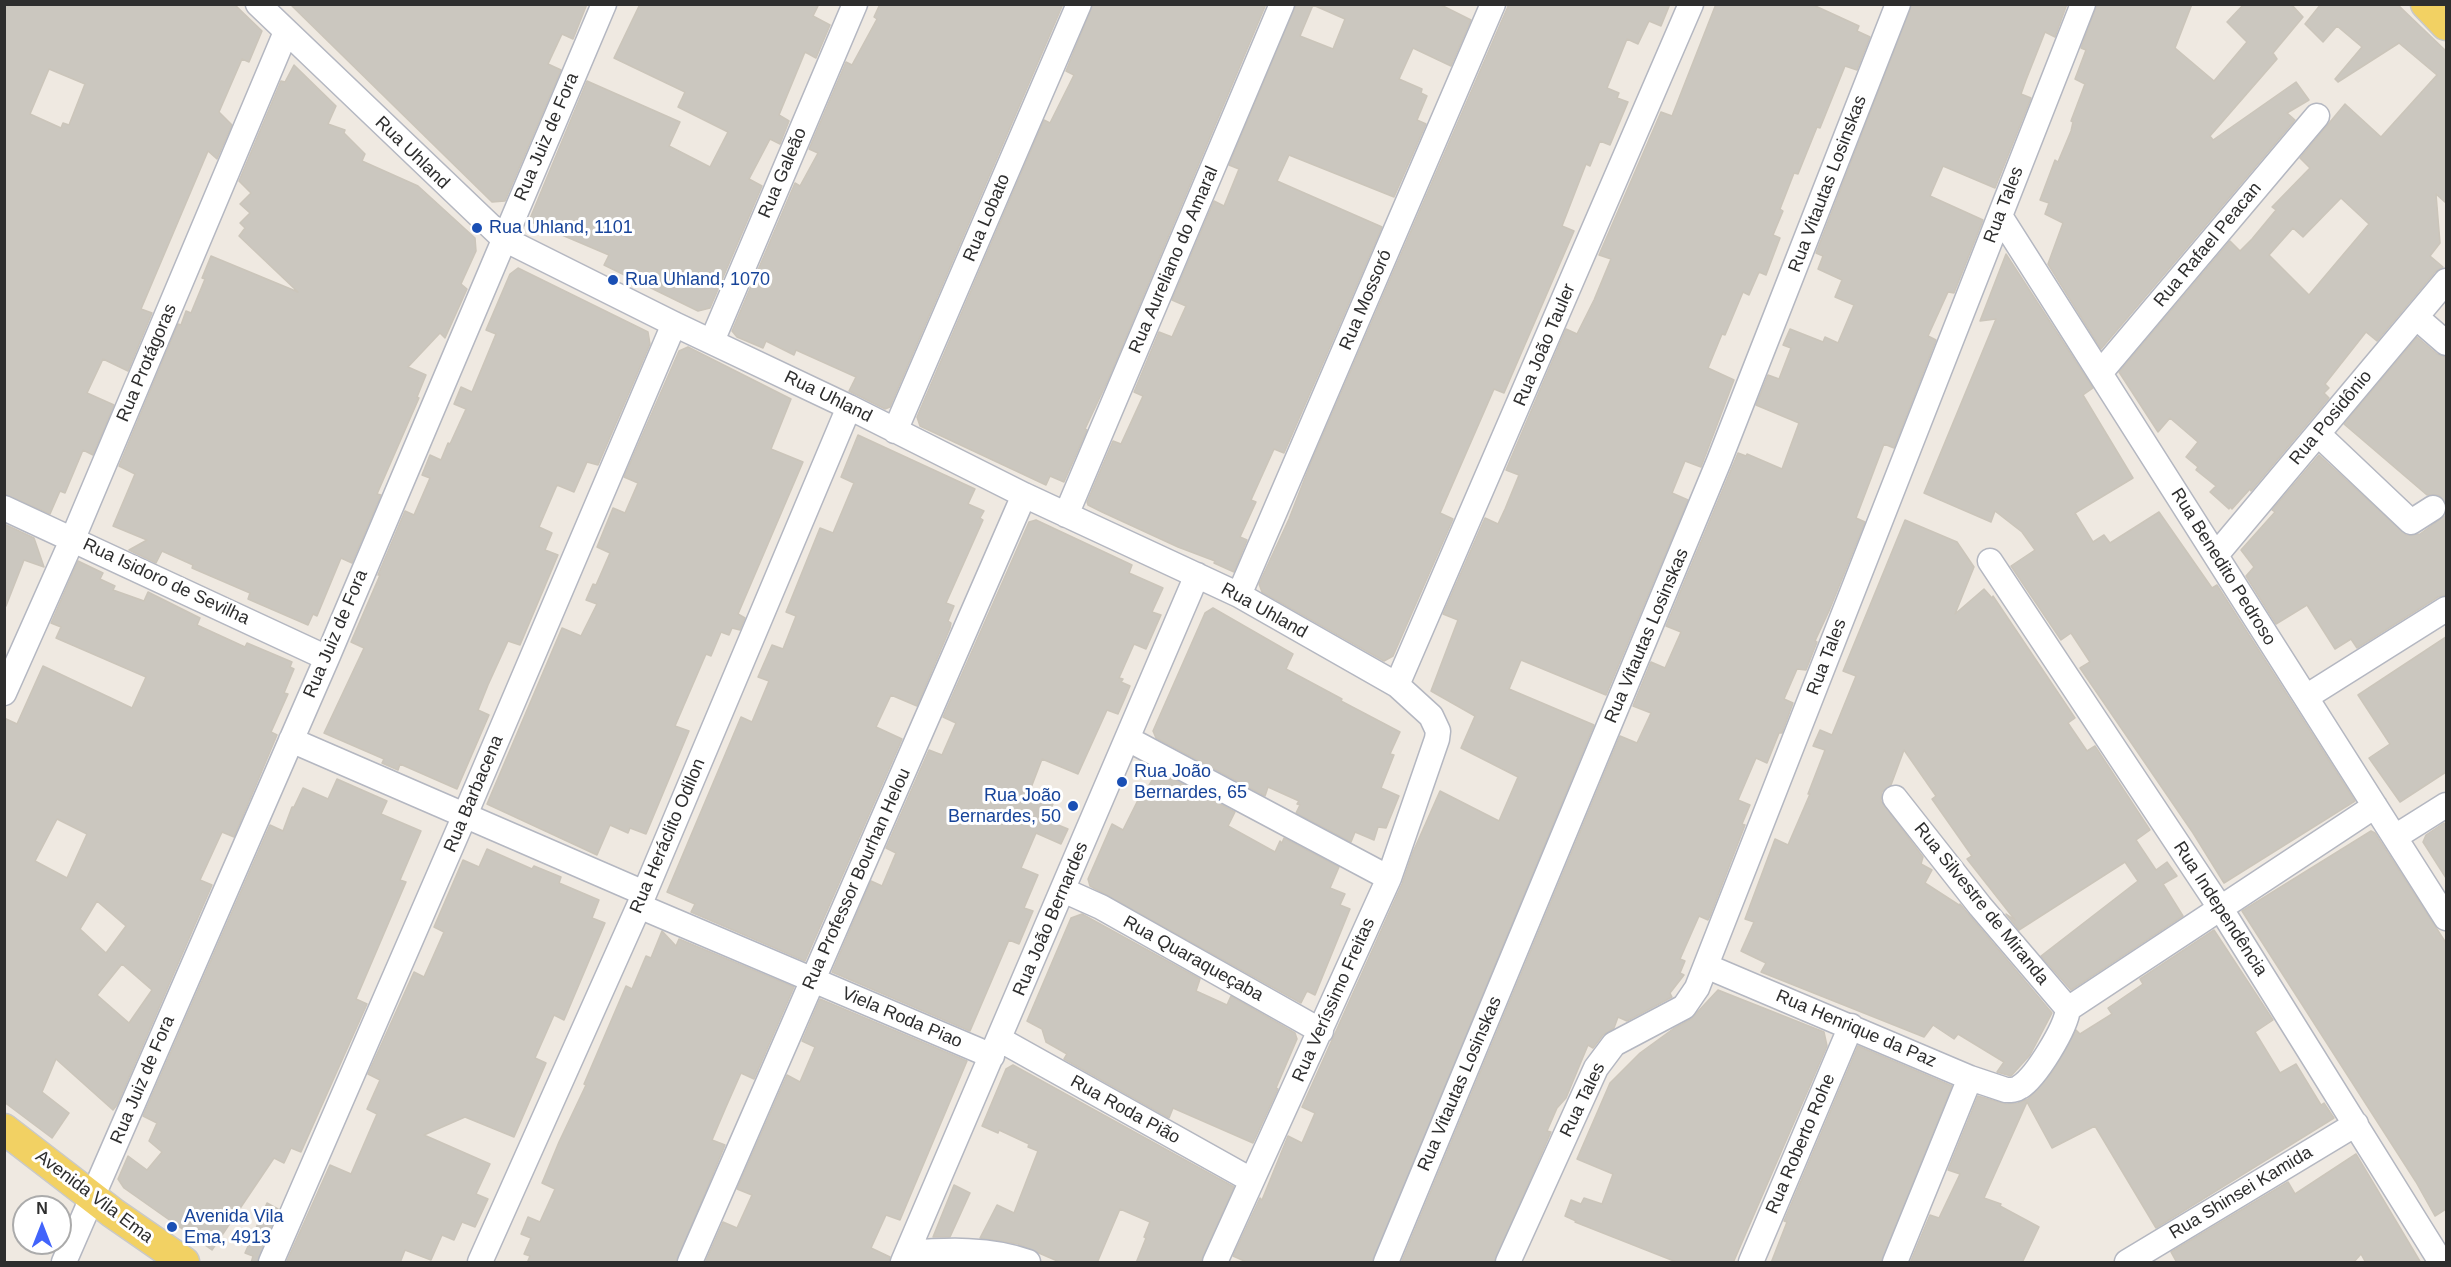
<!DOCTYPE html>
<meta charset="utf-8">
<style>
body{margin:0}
#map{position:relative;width:2451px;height:1267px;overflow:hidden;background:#efe9e1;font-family:Arial,sans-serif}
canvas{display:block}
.frame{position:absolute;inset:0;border:6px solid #2e2e2e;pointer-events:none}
.north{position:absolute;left:12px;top:1195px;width:60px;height:60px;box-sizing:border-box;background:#fff;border:2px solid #ababab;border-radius:50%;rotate:0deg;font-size:16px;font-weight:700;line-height:24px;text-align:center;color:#2e2e2e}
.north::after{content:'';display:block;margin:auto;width:21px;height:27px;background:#4264fb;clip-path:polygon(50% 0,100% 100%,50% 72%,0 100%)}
</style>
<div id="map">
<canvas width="2451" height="1267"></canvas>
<div class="frame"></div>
<div class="north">N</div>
</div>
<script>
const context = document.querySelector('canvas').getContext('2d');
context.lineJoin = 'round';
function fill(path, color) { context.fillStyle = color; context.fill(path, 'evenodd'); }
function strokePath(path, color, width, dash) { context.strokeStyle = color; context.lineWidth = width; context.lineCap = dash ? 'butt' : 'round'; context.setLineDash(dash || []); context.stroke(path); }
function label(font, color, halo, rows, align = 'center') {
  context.font = font + ' Arial,sans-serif'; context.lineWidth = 6; context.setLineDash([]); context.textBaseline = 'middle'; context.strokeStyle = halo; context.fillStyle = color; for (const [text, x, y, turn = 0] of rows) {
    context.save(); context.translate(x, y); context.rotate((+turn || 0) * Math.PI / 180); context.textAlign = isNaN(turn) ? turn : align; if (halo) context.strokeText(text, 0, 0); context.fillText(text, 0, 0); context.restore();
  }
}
const building = new Path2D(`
 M4,4h230l28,27 -13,31 -7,-3 -23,53 13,13 -15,34 -9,-8 -67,158 11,4 -24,58 -25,-12 -16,34 27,12 -21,50 -10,-5 -18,43 -5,-2 -10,23 -46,-20zM49,69l36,15 -16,41 -6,-2 -2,5 -31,-14z
 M290,4h297l-14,35 -11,-5 -14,30 13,6 -56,131 -13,1z
 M640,4h179l-6,12 17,9 -14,33 -11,-6 -26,63 10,6 -9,23 -10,-5 -21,40 13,7 -52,122 -12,3 -94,-46 5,-10 -80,-34 58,-140 93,41 -11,24 41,21 18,-35 -50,-25 7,-15 -71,-34z
 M880,4h183l-173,403 -5,2 -36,-18 7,-14 -60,-27 -2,5 -28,-14 -3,7 -26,-11 -5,-6 63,-148 5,3 18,-33 -9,-4 37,-87 6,3 25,-46 -3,-2z
 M1093,4h173l-158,376 -23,49 2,1 -23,52 -14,-6 -4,9 -126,-59 -3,-9 127,-297 6,3 24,-48 -8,-4z
 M1296,4h143l32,16 -20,46 -38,-18 -14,31 23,10 -1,4 6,3 -10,24 9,4 -32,73 -105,-42 -12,26 105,46 -98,226 -10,-4 -23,51 5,2 -16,35 7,3 -13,32 -20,-9 1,-2 -37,-14 -76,-35 -14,-7 -1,-3 26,-61 8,3 22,-48 -9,-4 25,-60 13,5 14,-31 -14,-6 42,-99 10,5 15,-37 -10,-4zM1313,5l32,14 -12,30 -33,-13z
 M1509,4h161l-9,22 -12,-5 -11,23 -11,-5 -20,49 12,5 -2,5 11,4 -18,43 -10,-4 -10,25 -4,-2 -24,62 12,5 -70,162 -10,-4 -54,124 13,6 -60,137 -9,5 -122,-69 -3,-8 30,-65 21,-54z
 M1716,4h95l48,22 -2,5 13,6 -13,33 -12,-4 -25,62 -3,-1 -19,47 -4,-1 -14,36 3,2 -10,24 7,3 -14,37 -7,-3 -10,23 -6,-3 -18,43 -3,-1 -14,34 26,12 -33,87 -16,-6 -13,32 16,7 -82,195 -85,-35 -12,29 85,36 -222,538h-123l-16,-7 27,-58 2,2 26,-64 14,7 13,-30 -13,-6 100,-223 11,-32 27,-61 59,30 19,-44 -57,-29 14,-32 -44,-25 27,-71 -15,-6 42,-96 13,6 7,-15 14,-34 -13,-5 60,-141 11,5 17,-34 17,-41 -12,-4 62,-143 11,4z
 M1912,4h155l-12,33 -10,-5 -19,48 -5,14 10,4 -36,90 -52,-22 -13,30 53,24 -29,73 -6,-1 -20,44 8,4 -42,108 -10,-4 -28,74 9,4 -36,89 -14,30 2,1 -11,28 -9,-1 -13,30 9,4 -11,30h-3l-12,30 -11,-5 -18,42 12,5 -8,19 3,1 -35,91 -2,4 -9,-4 -19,43 5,2 -5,12 4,2 -14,18 2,4 -45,24 -9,-4 -4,11 -11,7 -10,13 -5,-3 -22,53 -9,10 -10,23 4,1 -57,131h-93l219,-527 17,7 14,-30 -18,-7 18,-44 14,6 16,-36 -15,-6 72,-173 8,3 1,-2 35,15 17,-46 -43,-18 12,-30 11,4 12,-31 -8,-3 7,-16 33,13 2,-5 13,6 16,-38 -19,-8 7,-17 -24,-11 5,-13 -7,-3z
 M2097,4h95l-17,44 39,33 33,-39 -20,-20 17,-18h47l12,13 -30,36 4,6 -67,77 3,4 83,-58 13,18 -22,13 8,7 -194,229 -53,-85 15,-41 -18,-9 4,-11 -9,-3 15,-40 3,2 13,-31 2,-9 -2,-1 14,-37 -10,-5 11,-29 -5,-2z
 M2321,4h76l49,47v152l-10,-9 4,49 -10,13 13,11 -8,5 -58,69 -11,-9 -41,52 4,4 -5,5 5,5 -78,93 -1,-2 -18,20 -2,-2 -1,2 -19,-17 6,-6 -20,-16 2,-3 -12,-10 12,-15 -28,-24 -12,14 -39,-60 111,-131 10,10 12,-12 24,-29 -4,-3 38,-39 -10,-10 45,-54 36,33 56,-62 -38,-32 -61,39 -3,-3 27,-32 -25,-21 -14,16 -18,-18zM2341,198l28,26 -60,71 -40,-40 24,-27 10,9z
 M294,65l42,41 -8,18 17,6 -1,3 21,21 -3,7 56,25 57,52 1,13 -15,33 6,5 -22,49 -5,-5 -32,34 18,8 -9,22 2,1 -42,96 4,1 -29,68 -11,-5 -24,58 -4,-2 -5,11 -60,-26 2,-6 -58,-25 1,-3 -31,-14 -6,12 -27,-13 18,-10 -34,-14 22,-52 -16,-8 59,-142 3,1 5,-14 5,2 14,-34 -3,-1 9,-22 87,36 -59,-56 6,-8 -5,-5 10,-10 -10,-9 11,-11 -12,-12 42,-100 4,1z
 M2006,254l87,134 -10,7 50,83 -58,35 18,29 11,-7 6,8 49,-31 53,76 5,-3 138,216 -131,82 -31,-50 -113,-165 10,-6 -19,-29 -10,7 -50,-74 24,-16 -13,-18 -27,-21 -4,11 -67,-29 72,-174 -16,2z
 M518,268l130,64 2,12 -52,121 -11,-3 -13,30 -17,-7 -18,42 13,6 -7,17 13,5 -38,90 -12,-4 -20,44 -10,25 11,5 -32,74 -57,-25 -2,6 -16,-7 2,-4 -60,-26 40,-85 -13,-6 29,-67h-2l27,-64 9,4 16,-37 -8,-3 8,-20 11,5 7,-17 2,1 16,-35 -12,-5 7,-17 11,5 24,-58 -10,-4 24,-56z
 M2417,337l20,17 9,3v148l-7,-10h-12l-83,-71z
 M688,347l103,52 -20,50 32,13 -65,152 7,4 -5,12 -8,-2 -3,7 -8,-3 -10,24 -5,-2 -31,72 14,5 -43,103 -16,-6 -2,5 -18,-8 -13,30 -110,-51 75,-176 19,8 16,-32 -11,-4 7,-16 3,1 14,-32 -13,-6 16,-39 12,5 13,-30 -14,-6 55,-126z
 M858,435l117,54 -7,15 16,7 -4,7 3,2 -37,83 8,3 -6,15 3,2 -1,5 -33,78 -26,-11 -15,32 26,12 -97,222 -114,-49 4,-8 -28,-12 74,-175 11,5 17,-41 -11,-4 14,-32 11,4 13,-33 -10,-4 34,-84 13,5 21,-50 -13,-6z
 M2319,455l87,80 14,-1 26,-19v80l-8,2 -81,51 -6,-9 -16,10 -28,-44 -31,19 -30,-48 8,-9 -13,-17 34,-38 -3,-2z
 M1036,520l96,45 -3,8 34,15 -11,24 9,3 -15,34 -12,-5 -15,34 4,1 -2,3 9,4 -5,12 -7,16 -11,-4 -29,64 -36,-15 -13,34 24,11 -7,16 22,9 -7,15 -25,-11 -15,35 17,7 -14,33 9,3 -14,33 -10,-4 -39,91 -138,-59 39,-91 11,5 14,-33 -10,-5 43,-98 13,5 14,-32 -13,-6 86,-195z
 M1905,520l52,22 17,25 -19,47 29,-25 8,9 1,-2 82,122 -7,5 19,28 8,-5 55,84 -14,10 20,30 11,-8 10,14 -14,8 20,32 -112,74 -30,-34 97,-75 -13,-19 -106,68 -13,-16 9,6 -48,-61 5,-3 -40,-57 4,-3 -32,-46 -13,35 -9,7 -1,9 42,56 -2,7 11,6 -7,13 34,22 1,-1 92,109 -22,42 -19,21 -14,-4 7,-10 -46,-28 -4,5 -21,-14 -9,12 -163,-65 5,-9 -25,-12 13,-29 -9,-3 30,-80 13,6 22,-51h-2l17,-44 -12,-4 7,-16 12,5 24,-59 -13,-5z
 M4,524l30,14 10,29 -20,-7 -18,46z
 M78,561l25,12 -3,6 15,7 -2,4 31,11 4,-9 52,26 -3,7 48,22 2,-4 45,19 -2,5 4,2 -10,24 4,1 -17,38 6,3 -43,102 -12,-5 -22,48 12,5 -95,220 -4,5 -57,-51 -14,33 27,21 -17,25 -48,-36v-384l13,6 26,-58 89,42 14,-31 -90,-39 5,-11 -10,-4zM57,819l30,15 -20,44 -32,-17zM97,901l29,25 -20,27 -26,-24zM122,964l30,26 -23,33 -32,-28z
 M1213,608l80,46 -7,15 56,30 -1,2 59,31 -10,22 4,1 -13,33 18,8 -13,32 -8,-1 -4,13 -19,-8 -4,10 -55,-29 4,-8 -3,-1 2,-3 -31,-14 -3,9 -109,-58 -3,-7 52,-118z
 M2446,637v135l-46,30 -31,-44 21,-14 -32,-49z
 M1158,771l77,41 -7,14 47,26 5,-11 2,2 2,-5 55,29 -9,21 15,6 -5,11 10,4 -35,86 -8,-4 -6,12 -211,-117 -2,-7 24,-55 11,6 21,-42 2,2z
 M337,779l50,22 -6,13 40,17 -21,49 6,2 -50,117 11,5 -66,148 -10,-4 -7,15 -10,-5 -62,92 -88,-62 -6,-9 10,-23 19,14 15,-18 -13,-11 8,-18 -14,-7 127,-291 13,6 9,-24h2l9,-19 25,11z
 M2444,823l2,3v52l-23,-36 3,-7z
 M2371,831l4,2 71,110v266l-11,7 -19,-34 -174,-271z
 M487,849l45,20 2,-3 27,11 -2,6 40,17 -7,18 13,5 -41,97 -10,-5 -19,43 11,5 -32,74 -49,-20 -41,18 66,29 -14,30 12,5 -13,28 -13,-5 -8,18 -12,-5 -11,25 -26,-10 -5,13h-114l44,-98 21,9 26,-60 -10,-5 13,-29 -12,-6 46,-102 10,5 20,-45 -10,-5 29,-67 16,7z
 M1082,914l118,65 -4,12 31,14 4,-9 64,37 2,6 -21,49 2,1 -25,54 -80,-35 -4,10 -105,-59 3,-5 -21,-12 -4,-13 -15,-8 44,-103z
 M2214,930l59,90 -18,12 25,41 16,-9 25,41 3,-2 10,15 -178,110 -61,-102 -43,22 -25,-46 -43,96 17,6 -1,2 39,21 -17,36h-112l20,-48 9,3 21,-44 -12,-4 30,-74 28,8 12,-1 10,-4 25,-28 23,-41 4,4 32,-20 -4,-6 35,-24 -3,-5z
 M662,931l14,15 3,-7 115,48 -40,92 -13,-6 -15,34 -14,33 13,5 -49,118h-149l3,-7 -6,-2 7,-16 -10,-4 7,-17 12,5 15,-33 -13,-6 17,-41 27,-57 -2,-1 42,-98 6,3 14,-33 5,2z
 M1718,990l106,42 3,14 -94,217h-54l-104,-41 1,-1 -11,-5 6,-16 10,4 3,-6 18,6 11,-30 -36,-15 33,-76 30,-30 33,-24 18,-10z
 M820,999l147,62 -67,159 -14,-5 -15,33 19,9 -1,6h-184l18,-41 14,6 15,-33 -15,-6 50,-114 13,7 15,-35 -13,-6z
 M1858,1046l94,40 -71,177h-110l16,-41 -3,-1z
 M1013,1065l221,122 -34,76h-64l10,-25 -2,-1 6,-15 -30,-13 -23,54h-35l-44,-19 -38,-6 17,-33 17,8 24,-62 -10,-4 1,-3 -30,-14 -1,3 -16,-7 24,-57z
 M2356,1154l65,109h-55l-5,-9 -8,9h-176l-6,-11 117,-70 7,12z
 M954,1185l16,8 -20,44h-17z
 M267,1203l11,6 -21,54h-6l2,-7 -8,-3z`);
fill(building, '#cbc7bf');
strokePath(building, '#cbc5ba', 1.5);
const minor = new Path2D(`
 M258,4l246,235 170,85 175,83 175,88 215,100 158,90 34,31 7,15 -1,8 -48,139 -174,384
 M2000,216l446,702
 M2416,317l30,26
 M712,341l143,-337
 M2100,373l217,-257
 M895,431l184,-427
 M2318,434l93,88 22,-14
 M4,508l323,150
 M1066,515l216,-511
 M2216,555l230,-274
 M1990,561l231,348 220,353
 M1239,595l254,-591
 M1397,685l294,-681
 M4,693l69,-155 213,-506
 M2306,697l140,-88
 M1128,739l261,139
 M291,740l353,153
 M1895,798l85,108 88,103
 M2395,837l51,-32
 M1063,890l38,17 220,124
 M639,906l353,150
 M1706,966l264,112 36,12c5,0 10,0 14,-3 16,-10 46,-59 48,-78l307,-203
 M999,1039l252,141
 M907,1253c39,-3 84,-5 121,9
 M64,1262l263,-604 277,-654
 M271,1262l194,-447 209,-491
 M480,1262l159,-356 210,-499
 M690,1262l334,-767
 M903,1262l294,-687
 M1386,1262l333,-801 179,-457
 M1508,1262l88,-194 18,-24 70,-37 13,-19 386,-984
 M1751,1262l100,-236
 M1895,1262l75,-184
 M2127,1262l229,-138`);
const major = new Path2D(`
 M2426,4l20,21
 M4,1129l109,84 71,49`);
strokePath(minor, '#b4b7c1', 27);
strokePath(major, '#c9c9c9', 33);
strokePath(minor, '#fff', 24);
strokePath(major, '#f2d163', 30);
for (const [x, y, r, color] of [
 [477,228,6,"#1a4fb4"],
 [613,280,6,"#1a4fb4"],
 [1122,782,6,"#1a4fb4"],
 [1073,806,6,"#1a4fb4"],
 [172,1227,6,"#1a4fb4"]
]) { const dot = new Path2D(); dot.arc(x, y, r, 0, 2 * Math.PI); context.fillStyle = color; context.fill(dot); strokePath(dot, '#fff', 2); }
label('18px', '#2e2e2e', '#fff', [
 ["Rua Juiz de Fora",547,137,-67],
 ["Rua Uhland",412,153,44],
 ["Rua Galeão",783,173,-67],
 ["Rua Vitautas Losinskas",1828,184,-69],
 ["Rua Tales",2004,205,-69],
 ["Rua Lobato",987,218,-67],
 ["Rua Rafael Peacan",2208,245,-50],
 ["Rua Aureliano do Amaral",1174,260,-67],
 ["Rua Mossoró",1366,300,-67],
 ["Rua João Tauler",1545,345,-67],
 ["Rua Protágoras",147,363,-67],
 ["Rua Uhland",828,397,26],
 ["Rua Posidônio",2331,418,-50],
 ["Rua Benedito Pedroso",2223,567,58],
 ["Rua Isidoro de Sevilha",166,582,25],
 ["Rua Uhland",1264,611,29],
 ["Rua Juiz de Fora",336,634,-67],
 ["Rua Vitautas Losinskas",1647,636,-67],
 ["Rua Tales",1827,657,-69],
 ["Rua Barbacena",474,794,-67],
 ["Rua Heráclito Odilon",668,836,-67],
 ["Rua Professor Bourhan Helou",857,879,-66],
 ["Rua Silvestre de Miranda",1981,904,51],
 ["Rua Independência",2220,909,57],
 ["Rua João Bernardes",1051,919,-67],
 ["Rua Quaraqueçaba",1193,959,29],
 ["Rua Veríssimo Freitas",1334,1000,-66],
 ["Viela Roda Piao",902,1018,23],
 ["Rua Henrique da Paz",1856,1029,23],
 ["Rua Juiz de Fora",143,1080,-67],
 ["Rua Vitautas Losinskas",1460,1084,-67],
 ["Rua Tales",1583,1100,-64],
 ["Rua Roda Pião",1125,1110,29],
 ["Rua Roberto Rohe",1801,1144,-67],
 ["Rua Shinsei Kamida",2241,1193,-31],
 ["Avenida Vila Ema",94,1197,37]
]);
label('18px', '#164399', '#fff', [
 ["Rua Uhland, 1101",489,228],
 ["Rua Uhland, 1070",625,280],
 ["Rua João",1134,772],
 ["Bernardes, 65",1134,793],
 ["Rua João",1061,796,"right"],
 ["Bernardes, 50",1061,817,"right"],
 ["Avenida Vila",184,1217],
 ["Ema, 4913",184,1238]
], 'left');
</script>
